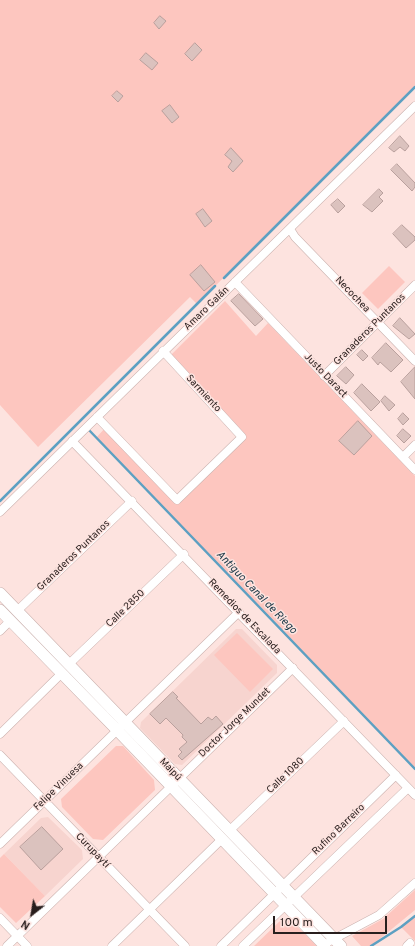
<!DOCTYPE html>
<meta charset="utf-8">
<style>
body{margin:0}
#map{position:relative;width:415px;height:946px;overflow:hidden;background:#fde3df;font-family:Overpass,sans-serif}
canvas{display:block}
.north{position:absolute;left:12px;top:894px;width:40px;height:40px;-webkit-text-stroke:3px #fde3df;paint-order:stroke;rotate:211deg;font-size:11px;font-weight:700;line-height:16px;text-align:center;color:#281e1d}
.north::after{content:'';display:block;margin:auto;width:14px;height:18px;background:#281e1d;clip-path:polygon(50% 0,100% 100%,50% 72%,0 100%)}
.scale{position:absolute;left:273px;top:916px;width:114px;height:18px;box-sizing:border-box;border:2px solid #281e1d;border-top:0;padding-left:5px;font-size:12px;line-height:14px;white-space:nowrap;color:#281e1d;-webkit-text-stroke:3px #fde3df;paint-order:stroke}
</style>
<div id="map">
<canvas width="415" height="946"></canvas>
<div class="north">N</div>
<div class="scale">100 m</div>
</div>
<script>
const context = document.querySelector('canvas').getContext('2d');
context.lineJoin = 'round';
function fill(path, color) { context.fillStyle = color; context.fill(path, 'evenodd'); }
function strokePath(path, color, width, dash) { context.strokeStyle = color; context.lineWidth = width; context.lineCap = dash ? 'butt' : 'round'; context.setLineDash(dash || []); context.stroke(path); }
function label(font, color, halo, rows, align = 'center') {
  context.font = font + ' Overpass,sans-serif'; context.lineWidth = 3; context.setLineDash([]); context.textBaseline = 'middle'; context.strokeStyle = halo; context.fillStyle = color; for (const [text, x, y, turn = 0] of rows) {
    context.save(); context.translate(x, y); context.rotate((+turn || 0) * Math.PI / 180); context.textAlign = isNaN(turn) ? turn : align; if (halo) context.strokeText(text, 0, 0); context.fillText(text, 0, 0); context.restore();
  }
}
fill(new Path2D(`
 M236,629h6l35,36v8l-95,92 -7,-1 -35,-36 1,-6z
 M48,817l34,33 1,9 -38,37 -41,-42 37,-36z`), '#f7d4cf');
fill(new Path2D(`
 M0,0h415v88l-218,216 -7,-7 -152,150 -38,-42z
 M389,266l16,16 -27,27 -16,-16z
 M225,301l31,35 12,-13 147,153v292l-319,-330 10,-11 71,73 65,-63 -73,-80z
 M237,633l36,36 -23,23 -36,-37z
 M116,746h7l31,34 1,10 -52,50 -10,-1 -31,-32 -1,-8z
 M4,854l41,42 -29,27 -16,-16v-49z
 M415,890v20l-44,36h-10l-9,-10 31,-17z
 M415,916v25l-14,-14z
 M288,918l29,28h-63l27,-26z`), '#fdc6bf');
strokePath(new Path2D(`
 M224,278l191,-191
 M88,429l327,340
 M0,501l215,-215
 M205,813l37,38
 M298,909l9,9
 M371,946l30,-19 14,-11`), '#5da0c2', 2.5);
const building = new Path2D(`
 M160,16l6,5 -7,8 -5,-6z
 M195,43l7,7 -10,11 -7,-7z
 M146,53l12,10 -6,7 -12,-10z
 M117,91l6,5 -5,6 -6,-6z
 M170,105l9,12 -7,6 -10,-12z
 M400,136l9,10 -4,5 -5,-4 -6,5 -5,-4z
 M231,148l12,13 -10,11 -5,-5 4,-6 -7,-6z
 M397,164l18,19v4l-3,4 -21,-21z
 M379,189l4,4 -4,4 4,4 -11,11 -9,-7z
 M338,199l7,7 -7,7 -7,-8z
 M203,209l9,12 -7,6 -9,-13z
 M402,225l13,12v3l-9,8 -13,-14z
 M201,265l14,17 -11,9 -14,-16z
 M239,294l24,25 -8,7 -24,-25z
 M400,318l15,16 -6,5 -16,-13z
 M386,343l17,17 -12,12 -11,-10 -2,3 -6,-7z
 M362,350l6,6 -5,5 -6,-6z
 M346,367l8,8 -8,9 -9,-8z
 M415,367v32l-14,-17z
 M362,384l18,18 -9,9 -17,-18z
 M385,396l10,9 -6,6 -8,-10z
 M403,413l6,6 -6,6 -5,-6z
 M358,421l14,15 -18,19 -15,-14z
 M403,429l8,7 -7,7 -7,-7z
 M173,692l5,5 -2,1 25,26 7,-7 4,3 4,-4 7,8 -41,36 -4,-4 4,-4 -3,-3 8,-7 -5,-5 1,-2 -17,-17 -6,6 -10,-10z
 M42,827l21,22 -22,21 -21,-23z`);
fill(building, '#dbc2be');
strokePath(building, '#b9a09d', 1);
const street = new Path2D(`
 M290,229l5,8 120,124
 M235,282l180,188
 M324,376l91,-91
 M97,417l80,83 65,-63 -79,-86
 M72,441l343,354
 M403,457l12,-12
 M0,512l415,-406
 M17,611l115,-110
 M0,631l10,-10
 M68,665l116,-111
 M0,734l62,-61
 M0,755l185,191
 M229,831l115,-110
 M0,844l239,-232
 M0,918l27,28
 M330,941l49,-26 36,-32
 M7,946l286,-278
 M112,946l110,-107
 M221,946l175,-171
 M243,946l165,-158
 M407,946l3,-3`);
const secondary = new Path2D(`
 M0,593l341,353
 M0,610l117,120 208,216`);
strokePath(street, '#cbb2af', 9);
strokePath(secondary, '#cbb2af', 12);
strokePath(street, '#fff', 8);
strokePath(secondary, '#fff', 11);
label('10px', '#281e1d', '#fde3df', [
 ["Necochea",352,295,46],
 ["Amaro Galán",207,309,-44],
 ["Granaderos Puntanos",370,330,-45],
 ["Justo Daract",325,376,46],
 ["Sarmiento",203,394,47],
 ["Granaderos Puntanos",74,556,-44],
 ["Calle 2850",126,609,-44],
 ["Remedios de Escalada",244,617,46],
 ["Doctor Jorge Mundet",235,723,-44],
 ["Maipú",170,770,46],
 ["Calle 1080",286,776,-44],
 ["Felipe Vinuesa",59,787,-44],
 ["Rufino Barreiro",339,830,-44],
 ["Curupaytí",92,851,46]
]);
label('italic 11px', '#173645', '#fde3df', [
 ["Antiguo Canal de Riego",256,593,46]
]);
</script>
